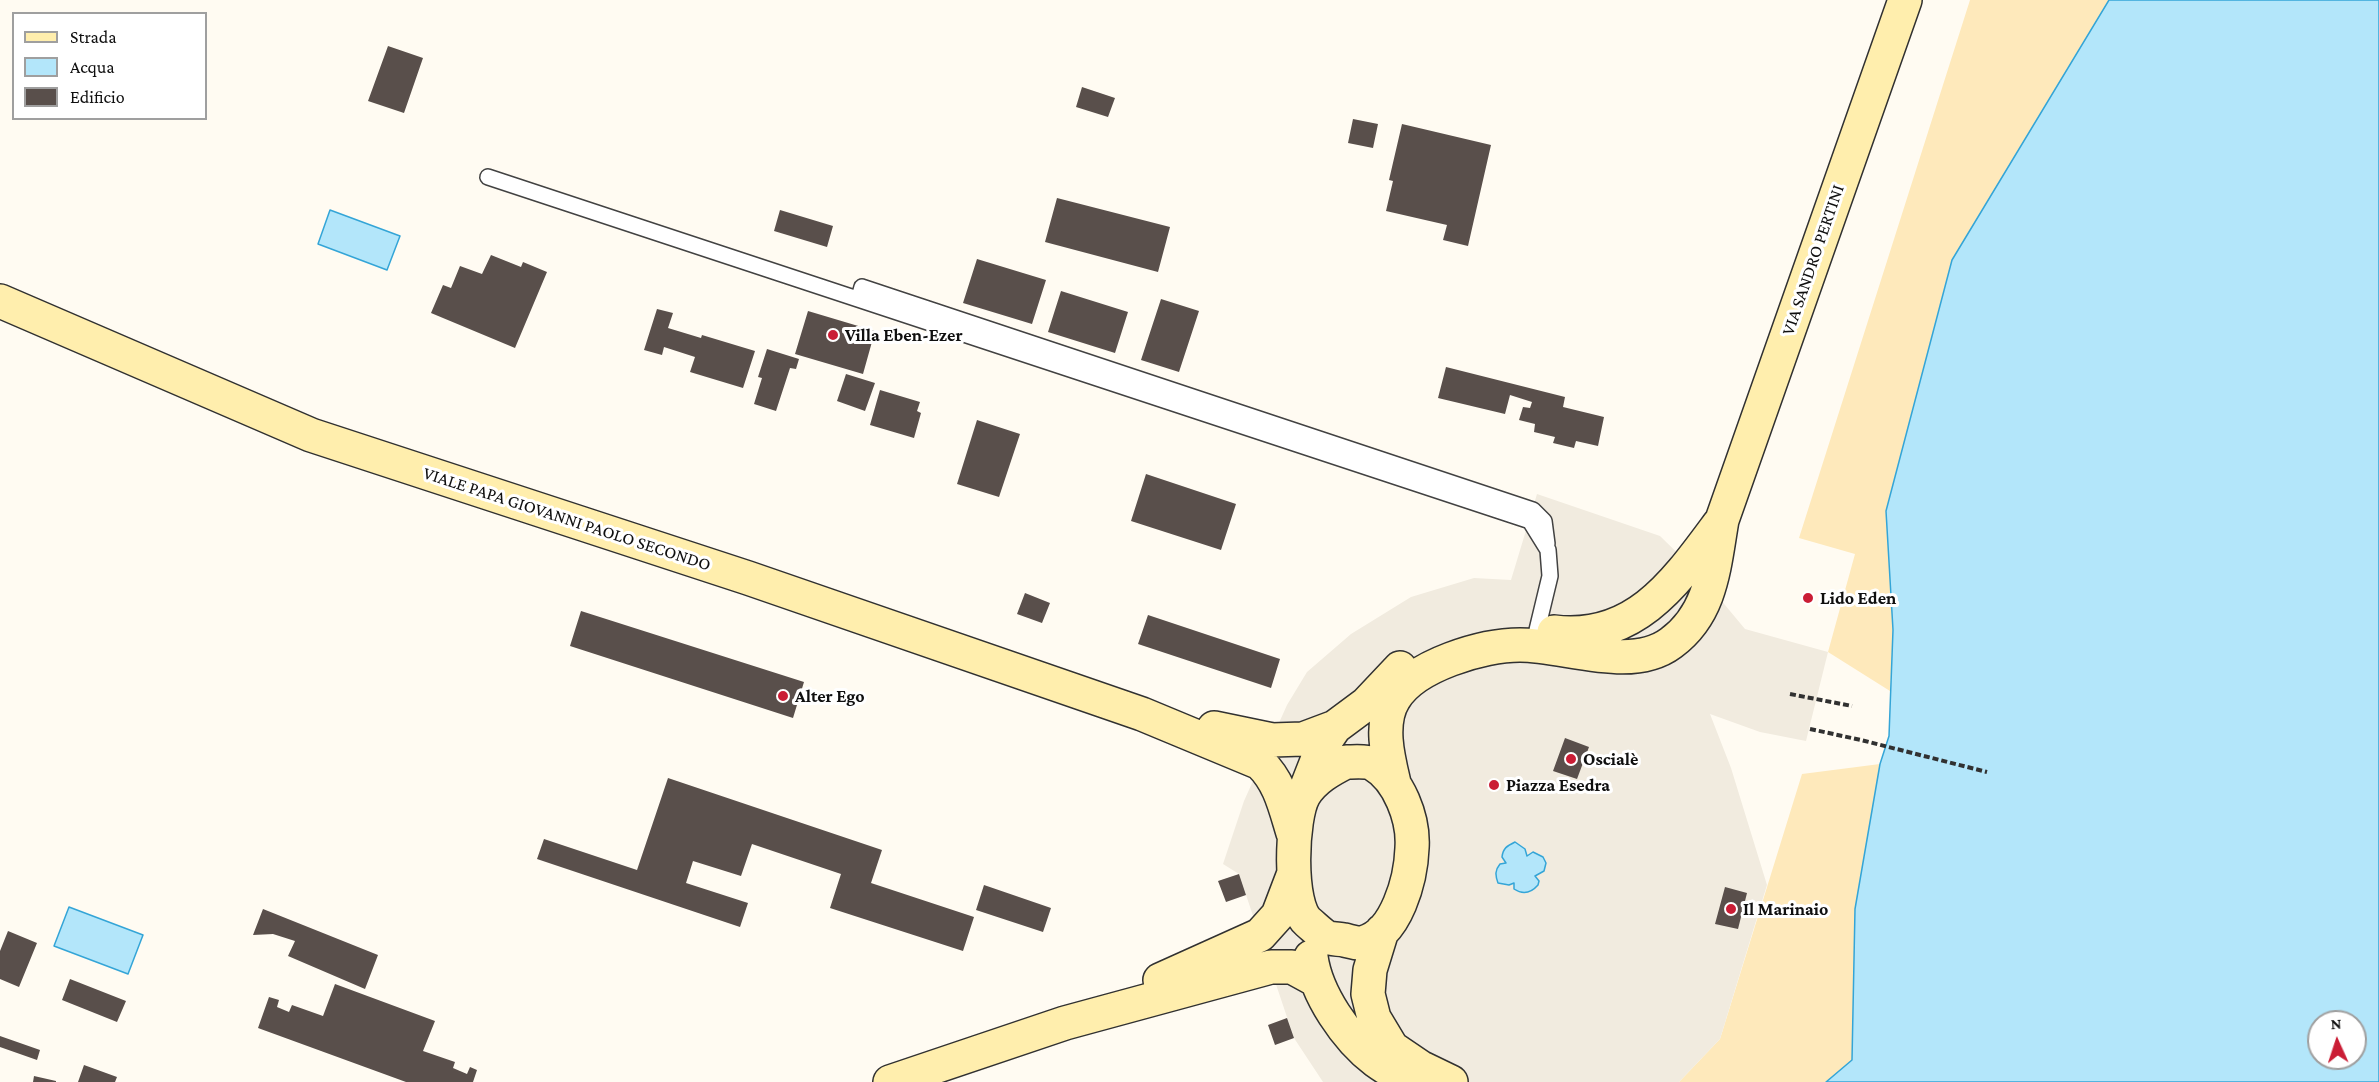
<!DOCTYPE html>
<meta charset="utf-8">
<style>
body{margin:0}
#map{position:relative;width:2379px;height:1082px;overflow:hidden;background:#fffbf2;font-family:"Crimson Pro",serif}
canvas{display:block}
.legend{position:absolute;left:12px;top:12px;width:195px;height:108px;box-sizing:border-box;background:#fff;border:2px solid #9f9f9f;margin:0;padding:8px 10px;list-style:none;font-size:18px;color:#0f0f0f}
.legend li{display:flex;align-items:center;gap:12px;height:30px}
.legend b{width:30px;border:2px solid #9f9f9f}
.north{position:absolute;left:2307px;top:1010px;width:60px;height:60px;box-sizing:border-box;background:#fff;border:2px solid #9f9f9f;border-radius:50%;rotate:357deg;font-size:16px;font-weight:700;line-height:24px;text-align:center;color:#0f0f0f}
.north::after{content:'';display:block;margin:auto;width:21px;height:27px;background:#ca1d35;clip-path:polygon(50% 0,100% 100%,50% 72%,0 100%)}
</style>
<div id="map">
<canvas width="2379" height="1082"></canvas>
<ul class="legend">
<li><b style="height:8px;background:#ffeead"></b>Strada</li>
<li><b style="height:16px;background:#b3e6fa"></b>Acqua</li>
<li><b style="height:16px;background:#594f4b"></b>Edificio</li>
</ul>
<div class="north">N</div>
</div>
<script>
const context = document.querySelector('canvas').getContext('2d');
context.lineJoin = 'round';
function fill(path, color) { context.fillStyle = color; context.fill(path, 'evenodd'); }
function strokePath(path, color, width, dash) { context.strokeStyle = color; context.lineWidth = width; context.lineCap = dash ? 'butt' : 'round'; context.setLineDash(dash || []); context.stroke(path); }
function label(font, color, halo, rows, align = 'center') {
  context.font = font + ' "Crimson Pro",serif'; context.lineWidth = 6; context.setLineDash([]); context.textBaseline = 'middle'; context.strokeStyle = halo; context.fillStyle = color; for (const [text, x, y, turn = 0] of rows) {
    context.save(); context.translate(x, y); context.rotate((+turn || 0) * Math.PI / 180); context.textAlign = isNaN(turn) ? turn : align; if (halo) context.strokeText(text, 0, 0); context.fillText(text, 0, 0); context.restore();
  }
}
fill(new Path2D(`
 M1970,0h139l-157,260 -59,370 -3,61 -62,-39 27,-98 -56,-16z
 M1880,764l-25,145 -3,151 -26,22h-147l41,-43 82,-265z`), '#fee9bb');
fill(new Path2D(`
 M1537,494l123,42 40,39 45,54 83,23 -22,89 -46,-9 -50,-18 21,54 36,117 -47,154 -41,43h-356l-29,-44 -55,-164 -16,-10 21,-63 43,-96 20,-33 44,-38 60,-37 63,-19 37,2z`), '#f1ebdf');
const water = new Path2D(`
 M2109,0h270v1082h-553l26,-22 3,-151 25,-145 9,-28 4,-106 -7,-119 66,-251zM2319,1022h36v36h-36z
 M330,210l70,26 -13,34 -69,-26z
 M1515,842l10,7 2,7 6,-4 10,5 3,6 -2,8 -9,5 4,5 -1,4c-7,8 -15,10 -24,4v-6l-5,2 -11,-2c-3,-8 -3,-13 2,-19l6,-1 -4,-6c1,-9 5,-11 13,-15z
 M69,907l74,28 -15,39 -74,-28z`);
fill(water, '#b3e6fa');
strokePath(water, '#34a5d7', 1.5);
fill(new Path2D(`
 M388,46l35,12 -19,55 -36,-12z
 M1082,87l33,11 -7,19 -32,-10z
 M1353,119l25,5 -5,24 -25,-5z
 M1402,124l89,21 -23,101 -25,-6 4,-15 -61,-14 7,-30 -4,-1z
 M1057,198l113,29 -12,45 -113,-30z
 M780,210l53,16 -6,21 -53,-16z
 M491,255l30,12 2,-5 24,10 -32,76 -84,-35 12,-28 8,3 9,-22 22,8z
 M977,259l69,21 -14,44 -69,-21z
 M1061,291l67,21 -13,41 -67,-21z
 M1161,299l38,12 -20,61 -38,-12z
 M657,309l16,4 -5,15 33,10 1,-3 53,16 -12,37 -53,-16 5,-15 -31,-10 -2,8 -18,-5z
 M808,311l67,20 -12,43 -68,-20z
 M767,349l32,10 -3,10 -6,-1 -14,43 -22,-7 8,-26 -4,-1z
 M1446,367l119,30 -2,10 41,10 -6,29 -22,-5 -2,7 -21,-5 2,-6 -21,-5 1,-8 -16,-4 4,-13 7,1 2,-6 -22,-7 -5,19 -67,-16z
 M846,374l29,9 -10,28 -28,-10z
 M880,390l40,12 -3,9 4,2 -7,25 -44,-13z
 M977,420l43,14 -21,63 -42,-13z
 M1146,474l90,30 -15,46 -90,-29z
 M1025,593l25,10 -8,20 -25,-9z
 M581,611l223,71 -11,36 -223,-72z
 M1148,615l132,44 -9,29 -133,-44z
 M1565,738l24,9 -12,32 -24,-8z
 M668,778l214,72 -11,33 103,34 -11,34 -133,-43 11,-34 -89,-30 -11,32 -48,-15 -7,22 62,20 -8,24 -203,-68 7,-20 93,31z
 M1239,874l7,21 -20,7 -8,-21z
 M984,885l67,23 -8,24 -67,-22z
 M1725,887l22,6 -9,36 -23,-5z
 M263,909l115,46 -13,34 -77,-33 7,-15 -22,-7 -20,1z
 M8,931l29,12 -18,44 -19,-8v-28z
 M70,979l56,22 -9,21 -55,-22z
 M335,984l100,37 -12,30 32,11 -2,6 14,6 3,-7 7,3 -4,12h-67l-148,-54 11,-31 10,3 -2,7 12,5 3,-7 31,11z
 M1287,1018l7,20 -19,7 -7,-20z
 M0,1036l40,14 -3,10 -37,-13z
 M84,1065l33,12 -2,5h-37z
 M34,1076l22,5v1h-23z`), '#594f4b');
const lane = new Path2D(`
 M488,177l1042,344 18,29 2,26 -13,54
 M859,298l3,-11 671,223 11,11 3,23`);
const secondary = new Path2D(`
 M0,301l311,134 437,143 394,136 118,49c20,19 25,44 33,70
 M1554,632c81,10 122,-50 165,-108
 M1214,728l58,12 31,-1 32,-12
 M1346,762c8,0 21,-1 27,2 26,15 41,55 39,84 -1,30 -15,87 -50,95 -5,1 -13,-2 -18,-3 -6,-1 -13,-1 -18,-3 -6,-4 -12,-10 -18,-15 -20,-16 -17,-105 -4,-127 10,-16 26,-25 42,-33z
 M1394,783c-6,-25 -15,-60 0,-84 20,-34 89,-54 126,-54 45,0 111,28 151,-2 41,-30 43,-77 51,-123l183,-520
 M1304,794l20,-51 11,-16 31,-23 34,-36
 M1382,931l-12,39 -2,24 6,24 18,30 28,19 31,15
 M1311,957c5,37 35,81 65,104 11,8 24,15 37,21
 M1160,980l100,-45 18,-20 16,-42
 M890,1082l175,-59 206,-56h21l22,12`);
strokePath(lane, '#424242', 18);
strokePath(secondary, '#313131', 36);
strokePath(new Path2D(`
 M1790,694l62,12
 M1810,729l51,11 126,32`), '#313131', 4, [6, 3]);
strokePath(lane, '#fff', 15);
strokePath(secondary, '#ffeead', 33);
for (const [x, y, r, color] of [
 [833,335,6,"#ca1d35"],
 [1808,598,6,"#ca1d35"],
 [783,696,6,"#ca1d35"],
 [1571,759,6,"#ca1d35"],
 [1494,785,6,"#ca1d35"],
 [1731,909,6,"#ca1d35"]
]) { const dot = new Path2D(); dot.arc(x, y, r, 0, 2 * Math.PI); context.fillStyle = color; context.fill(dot); strokePath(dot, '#fff', 2); }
label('18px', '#0f0f0f', '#fff', [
 ["VIA SANDRO PERTINI",1813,260,-71],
 ["VIALE PAPA GIOVANNI PAOLO SECONDO",567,519,18]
]);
label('bold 18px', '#0f0f0f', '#fff', [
 ["Villa Eben-Ezer",845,335],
 ["Lido Eden",1820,598],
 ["Alter Ego",795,696],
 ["Oscialè",1583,759],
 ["Piazza Esedra",1506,785],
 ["Il Marinaio",1743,909]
], 'left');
</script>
